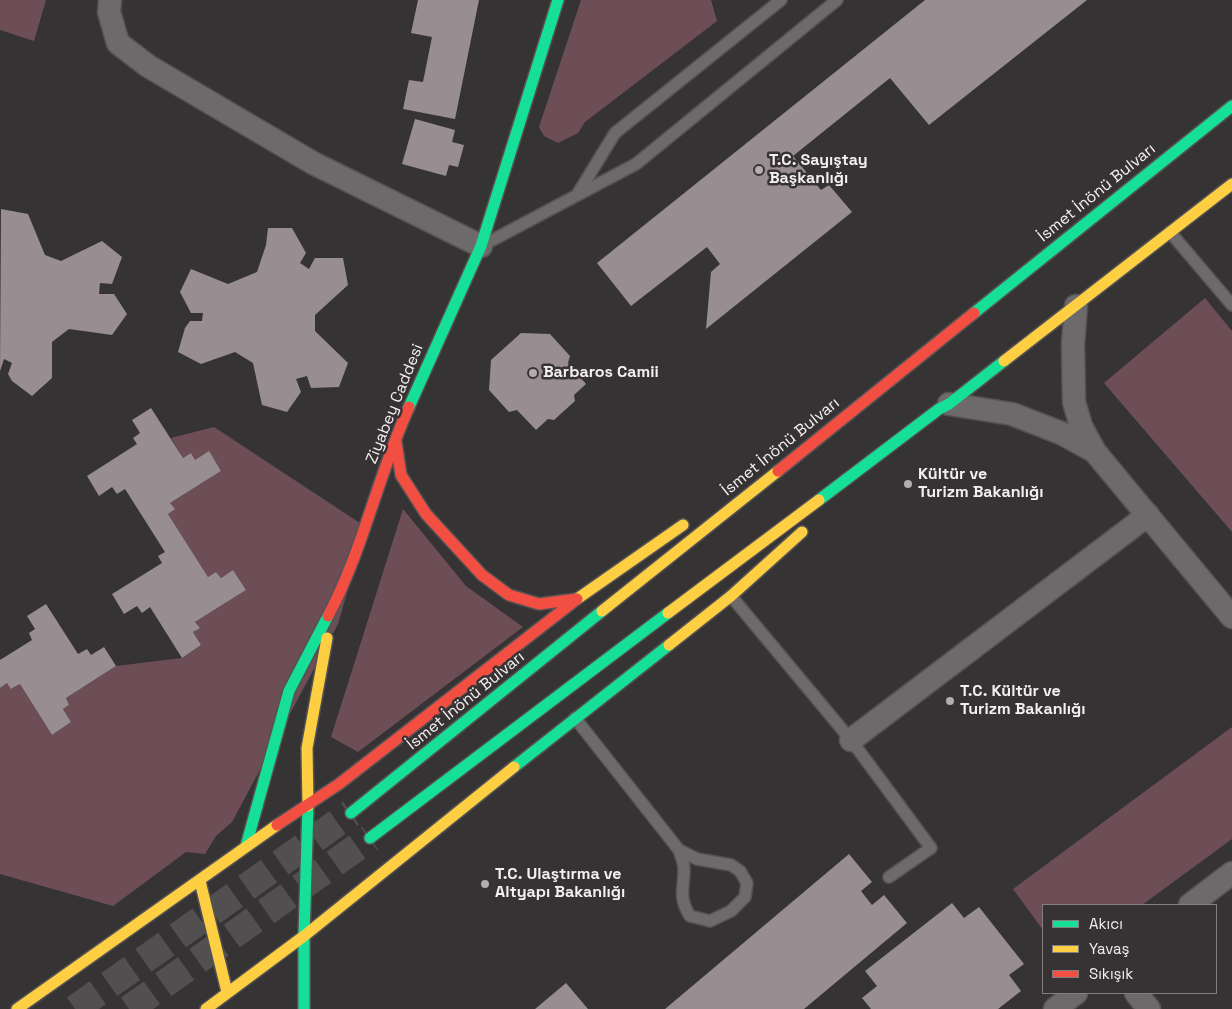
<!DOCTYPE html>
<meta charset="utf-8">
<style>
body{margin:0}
#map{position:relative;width:1232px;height:1009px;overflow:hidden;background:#363334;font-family:"Space Grotesk",sans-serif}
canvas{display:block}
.legend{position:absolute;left:1042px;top:904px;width:175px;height:90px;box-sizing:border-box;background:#373233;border:1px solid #837e7f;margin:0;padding:6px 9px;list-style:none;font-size:15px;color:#f4f0f1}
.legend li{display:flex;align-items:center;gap:10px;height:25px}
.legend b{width:25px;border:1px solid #837e7f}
</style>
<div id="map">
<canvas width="1232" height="1009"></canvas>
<ul class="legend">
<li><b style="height:6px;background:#16e098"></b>Akıcı</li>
<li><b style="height:6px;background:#ffcf43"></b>Yavaş</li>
<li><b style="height:6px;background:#f24e42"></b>Sıkışık</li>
</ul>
</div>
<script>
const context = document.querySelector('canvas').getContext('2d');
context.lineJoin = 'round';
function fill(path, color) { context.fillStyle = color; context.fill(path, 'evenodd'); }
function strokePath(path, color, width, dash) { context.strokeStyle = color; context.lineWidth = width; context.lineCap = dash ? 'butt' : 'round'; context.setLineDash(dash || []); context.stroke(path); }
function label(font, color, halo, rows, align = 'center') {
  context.font = font + ' "Space Grotesk",sans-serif'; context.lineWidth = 5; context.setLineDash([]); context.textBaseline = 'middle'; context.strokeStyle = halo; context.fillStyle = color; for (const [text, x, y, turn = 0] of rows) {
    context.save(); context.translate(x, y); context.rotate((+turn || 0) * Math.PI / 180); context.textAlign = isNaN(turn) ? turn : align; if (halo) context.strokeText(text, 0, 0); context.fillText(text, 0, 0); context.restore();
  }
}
fill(new Path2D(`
 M0,0h46l-12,41 -34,-11z
 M581,0h130l6,21 -132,101 -7,11 -20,10 -14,-7 -5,-9z
 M1205,298l27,33v201l-128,-149z
 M214,427l152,100 -28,97 -106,198 -16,14 -11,18 -19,-2 -73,54 -113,-32v-186l7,-5 5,6 8,-5 32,51 19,-13 -8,-13 6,-4 -3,-7 50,-32 66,-8 19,-13 -8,-13 6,-4 -4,-6 51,-32 -13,-20 -12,8 -5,-6 -8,5 -40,-63 6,-5 -4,-6 51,-32 -12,-19 -14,8 -4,-7 -8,5 -12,-20z
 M403,509l63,77 57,41 -165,125 -27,-15z
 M1232,727v112l-90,66h-99v25l-30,-41z`), '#6d4e57');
fill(new Path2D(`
 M418,0h61l-24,119 -52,-10 6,-29 14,2 9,-45 -21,-4z
 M925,0h162l-158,125 -39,-47 -97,78 28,34 8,-5 23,27 -146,117 5,-57 9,-8 -13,-17 -76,59 -34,-43z
 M415,119l40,11 -3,12 12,3 -6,22 -9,-2 -3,11 -44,-12z
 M1,209l27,5 17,41 16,6 41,-20 20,16 -10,27 -12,-1 -1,11h15l13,20 -15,21 -43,-6 -17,13v36l-20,18 -20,-15 -4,-7 4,-11 -8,-4 -4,12z
 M268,228h24l14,25 -6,10 9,6 6,-11h28l5,27 -33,30v16l33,32 -9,24 -28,1 -4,-12 -11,3 5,13 -14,20 -25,-7 -9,-42 -18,-11 -34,12 -23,-12 7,-24 5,-7h12l1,-8h-12l-11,-21 11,-23 37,15 29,-12 9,-27z
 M521,333l29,1 20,22 -2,7 18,21 -12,11 1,6 -21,19 -6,-1 -12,11 -19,-20 -8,2 -20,-22 2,-30z
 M151,408l32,50 8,-5 4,7 14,-9 12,20 -51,32 5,6 -7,5 40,63 8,-5 5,6 12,-8 13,20 -51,32 5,6 -7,4 8,13 -19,13 -32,-51 -8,6 -5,-7 -13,8 -12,-20 50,-31 -4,-7 7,-4 -40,-63 -8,5 -5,-7 -13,9 -12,-20 50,-32 -4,-6 7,-5 -8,-13z
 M46,604l32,50 9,-5 4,6 13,-8 12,19 -50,32 3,7 -6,4 8,13 -19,13 -32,-51 -9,5 -4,-6 -7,5v-28l32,-20 -3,-7 6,-4 -8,-13z
 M849,854l23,28 -11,9 11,14 12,-10 23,28 -103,86h-139z
 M952,903l12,15 15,-11 45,57 -15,11 12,16 -23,18h-127l-9,-11 15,-12 -12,-15z
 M566,983l22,26h-53z`), '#988d90');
strokePath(new Path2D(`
 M75,1009l276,-196
 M129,1009l241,-171`), '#524f50', 28, [28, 14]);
const lane = new Path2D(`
 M577,195l38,-62 166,-133
 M1170,232l62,73
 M485,244l151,-80 201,-164
 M731,596l120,144 80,108 -42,29
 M575,718l104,132c2,6 5,13 5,19 0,21 -6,28 6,47l20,5 21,-10 14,-14 2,-14 -7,-12 -9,-6 -34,-6 -18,-9`);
const street = new Path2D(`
 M110,0l-1,12 9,31 30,23 165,97 168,83
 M1076,306l-3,38 1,58 7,24 14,26 137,165
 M949,404l63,10 49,19 33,18
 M851,740l297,-225
 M1190,905l42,-32
 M1136,993l13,16
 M1055,1009l21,-16`);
const fast = new Path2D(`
 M974,313l258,-207
 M409,407l72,-161 77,-246
 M819,500l120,-91 10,-5 55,-43
 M514,767l155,-122
 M351,813l251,-202
 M370,838l298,-225
 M246,846l43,-155 39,-75
 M304,936v73
 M304,936l4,-130`);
const slow = new Path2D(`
 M1004,361l228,-177
 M577,599l106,-74
 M602,611l176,-140
 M668,613l151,-113
 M669,645l62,-49 71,-64
 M308,806l-1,-58 20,-110
 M200,881l27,111
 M17,1009l260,-184
 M206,1009l98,-73 210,-169`);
const jam = new Path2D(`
 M396,442l5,33 25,39 56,61 27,20 30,9 38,-5
 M778,471l196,-158
 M328,616c35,-66 50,-141 81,-209
 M277,825l62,-41 238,-185`);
strokePath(lane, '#555253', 14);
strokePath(street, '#555253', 25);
strokePath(fast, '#555253', 14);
strokePath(slow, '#555253', 14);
strokePath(jam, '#555253', 14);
strokePath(lane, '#6c6a6b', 11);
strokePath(street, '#6c6a6b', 22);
strokePath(fast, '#16e098', 11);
strokePath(slow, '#ffcf43', 11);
strokePath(jam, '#f24e42', 11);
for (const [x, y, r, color] of [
 [759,170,5,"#b2aeaf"],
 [533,373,5,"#b2aeaf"],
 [908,484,5,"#b2aeaf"],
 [950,701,5,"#b2aeaf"],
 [485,884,5,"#b2aeaf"]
]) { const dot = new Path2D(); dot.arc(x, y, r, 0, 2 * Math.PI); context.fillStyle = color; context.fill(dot); strokePath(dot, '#373233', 2); }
label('bold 16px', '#f4f0f1', '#373233', [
 ["T.C. Sayıştay",769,161],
 ["Başkanlığı",769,179],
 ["Barbaros Camii",543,373],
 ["Kültür ve",918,475],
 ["Turizm Bakanlığı",918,493],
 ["T.C. Kültür ve",960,692],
 ["Turizm Bakanlığı",960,710],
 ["T.C. Ulaştırma ve",495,875],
 ["Altyapı Bakanlığı",495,893]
], 'left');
label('16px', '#f4f0f1', '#373233', [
 ["İsmet İnönü Bulvarı",1097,193,-39],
 ["Ziyabey Caddesi",395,404,-68],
 ["İsmet İnönü Bulvarı",781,447,-39],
 ["İsmet İnönü Bulvarı",466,701,-39]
]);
</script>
